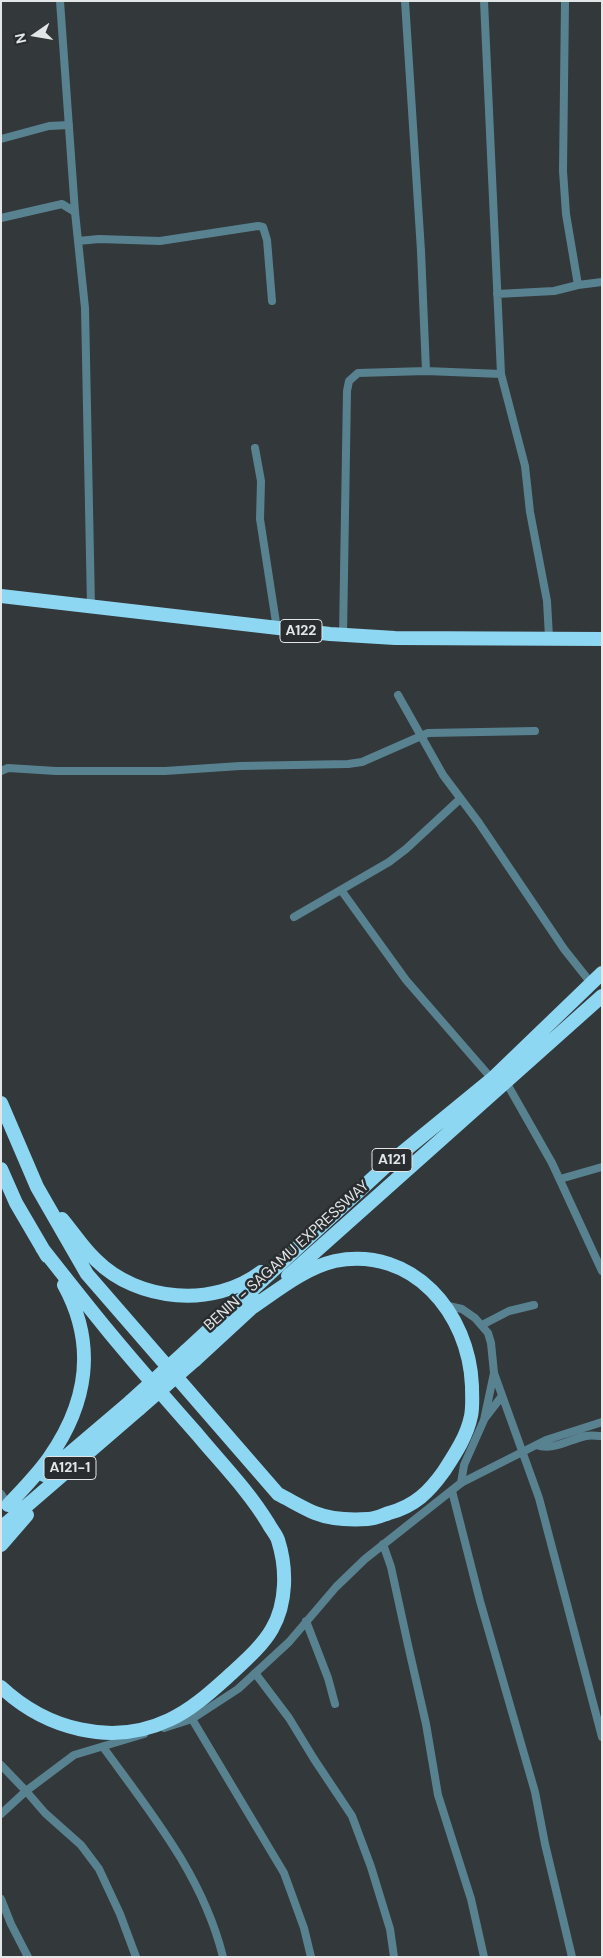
<!DOCTYPE html>
<style>
body{margin:0}
#map{position:relative;width:603px;height:1958px;overflow:hidden;background:#33383a;font-family:"DM Sans",sans-serif}
canvas{display:block}
.frame{position:absolute;inset:0;border:2px solid #e3e6e7;pointer-events:none}
.north{position:absolute;left:10px;top:10px;width:50px;height:50px;-webkit-text-stroke:4px #292d2f;paint-order:stroke;rotate:257deg;font-size:14px;font-weight:700;line-height:20px;text-align:center;color:#e3e6e7}
.north::after{content:'';display:block;margin:auto;width:18px;height:22px;background:#e3e6e7;clip-path:polygon(50% 0,100% 100%,50% 72%,0 100%)}
</style>
<div id="map">
<canvas width="603" height="1958"></canvas>
<div class="frame"></div>
<div class="north">N</div>
</div>
<script>
const context = document.querySelector('canvas').getContext('2d');
context.lineJoin = 'round';
function strokePath(path, color, width, dash) { context.strokeStyle = color; context.lineWidth = width; context.lineCap = dash ? 'butt' : 'round'; context.setLineDash(dash || []); context.stroke(path); }
function label(font, color, halo, rows, align = 'center') {
  context.font = font + ' "DM Sans",sans-serif'; context.lineWidth = 5; context.setLineDash([]); context.textBaseline = 'middle'; context.strokeStyle = halo; context.fillStyle = color; for (const [text, x, y, turn = 0] of rows) {
    context.save(); context.translate(x, y); context.rotate((+turn || 0) * Math.PI / 180); context.textAlign = isNaN(turn) ? turn : align; if (halo) context.strokeText(text, 0, 0); context.fillText(text, 0, 0); context.restore();
  }
}
strokePath(new Path2D(`
 M60,1l15,211 10,96 6,298
 M405,1l16,250 5,120
 M484,1l17,373 24,92 5,46 17,89 2,36
 M565,1l-2,170 3,43 12,71
 M1,139l48,-13 20,-1
 M1,218l61,-14 13,8
 M78,241l21,-2 61,2 98,-15 5,1 4,13 5,61
 M497,294l57,-3 24,-6 24,-3
 M255,448l6,33 -1,38 17,110
 M343,635l4,-244 2,-10 9,-8 68,-2 75,3
 M398,695l45,80 36,48 85,126 27,34
 M1,771l7,-3 48,3h109l75,-5 108,-2 14,-2 66,-29 107,-2
 M341,890l65,90 86,99
 M294,917l95,-55 17,-13 54,-50
 M506,1082l46,81 50,108
 M560,1179l42,-12
 M444,1305l18,4 13,9 13,15 3,10 3,30 45,125 63,239
 M482,1325l27,-14 25,-6
 M485,1418l17,-22
 M536,1445c17,6 32,-5 50,-9 5,-1 10,0 16,0
 M461,1483l3,-18 20,-45 10,-47
 M452,1491l28,110 55,191 10,52 27,113
 M1,1494l7,11
 M383,1544l8,23 17,78 18,79 12,71 33,104 13,58
 M306,1621l22,57 7,26
 M255,1673l34,45 25,41 38,57 19,51 19,62 4,28
 M192,1719l92,154 20,55 7,29
 M164,1728l28,-9 46,-30 51,-47 47,-55 29,-28 96,-76 85,-43 56,-18
 M103,1747c48,66 100,129 120,210
 M1,1765l25,26 48,-36 70,-21
 M1,1814l25,-23 19,22 36,32 18,24 21,45 16,43
 M1,1899l10,25 17,33`), '#598291', 8);
strokePath(new Path2D(`
 M1,596l329,38 65,4 207,1
 M1,1103l36,84 50,87 191,220c12,6 25,14 37,19 15,6 37,7 53,6 7,0 15,-4 21,-6 26,-7 40,-21 55,-42 11,-17 23,-35 27,-55 2,-9 1,-20 1,-30 -3,-73 -59,-140 -137,-125 -30,7 -57,29 -82,46
 M1,1169l15,34 31,53
 M62,1219c11,13 21,29 34,41 42,42 118,48 165,12
 M288,1276l314,-280
 M186,1351l201,-186 105,-86 110,-106
 M195,1360l64,-59
 M44,1475l87,-74
 M8,1505c14,-15 29,-30 41,-47 38,-54 48,-113 15,-173
 M1,1528l138,-119
 M1,1545l26,-30
 M1,1687c45,42 111,60 168,33 24,-11 44,-30 63,-47 14,-13 31,-28 40,-44 15,-26 15,-61 6,-89 -2,-6 -7,-11 -10,-17 -20,-33 -47,-60 -71,-89 -30,-34 -60,-68 -88,-102 -23,-28 -45,-56 -67,-84`), '#8ed7f3', 14);
strokePath(new Path2D(`
 M131,1401l55,-50
 M139,1409l56,-49`), '#8ed7f3', 14);
for (const [x, y, w] of [
 [301,631,42],
 [392,1160,40],
 [70,1468,52]
]) { const box = new Path2D(); box.roundRect(x - w / 2, y - 11.5, w, 23, 4); context.fillStyle = '#292d2f'; context.fill(box); strokePath(box, '#e3e6e7', 1); }
label('bold 14px', '#e3e6e7', null, [
 ["A122",301,631],
 ["A121",392,1160],
 ["A121-1",70,1468]
]);
label('15px', '#e3e6e7', '#292d2f', [
 ["BENIN - SAGAMU EXPRESSWAY",287,1256,-42]
]);
</script>
